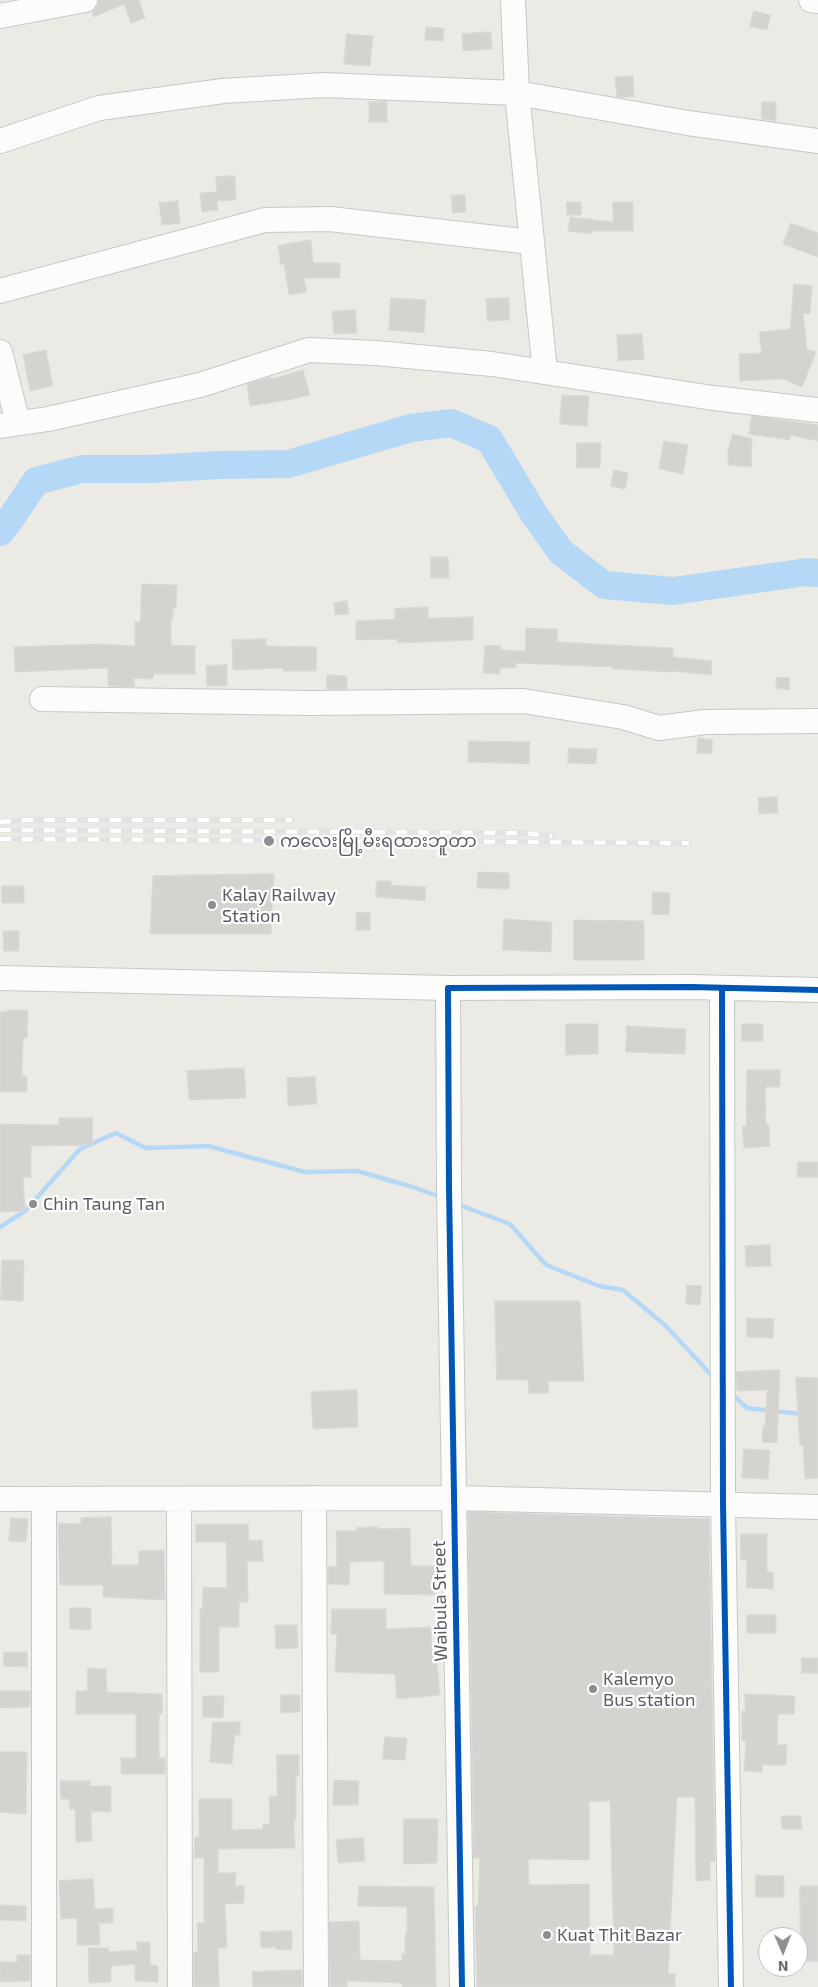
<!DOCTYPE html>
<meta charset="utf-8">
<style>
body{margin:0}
#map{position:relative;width:818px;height:1987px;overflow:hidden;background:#ebeae4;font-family:"Exo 2",sans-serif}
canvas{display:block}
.north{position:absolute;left:758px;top:1927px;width:50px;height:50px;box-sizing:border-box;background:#fff;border:1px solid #bdbec1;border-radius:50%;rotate:179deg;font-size:14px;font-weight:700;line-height:20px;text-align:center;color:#5a5d64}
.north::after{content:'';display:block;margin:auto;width:18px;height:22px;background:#8d8e91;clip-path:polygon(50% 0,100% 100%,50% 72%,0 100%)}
</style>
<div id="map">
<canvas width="818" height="1987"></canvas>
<div class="north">N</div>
</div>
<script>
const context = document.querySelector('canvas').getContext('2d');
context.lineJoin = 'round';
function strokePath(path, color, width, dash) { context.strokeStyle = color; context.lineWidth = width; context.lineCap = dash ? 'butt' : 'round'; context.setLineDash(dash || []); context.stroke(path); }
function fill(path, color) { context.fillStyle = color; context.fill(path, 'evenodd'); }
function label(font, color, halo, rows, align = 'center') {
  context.font = font + ' "Exo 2","Noto Sans Myanmar",sans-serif'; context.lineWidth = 4.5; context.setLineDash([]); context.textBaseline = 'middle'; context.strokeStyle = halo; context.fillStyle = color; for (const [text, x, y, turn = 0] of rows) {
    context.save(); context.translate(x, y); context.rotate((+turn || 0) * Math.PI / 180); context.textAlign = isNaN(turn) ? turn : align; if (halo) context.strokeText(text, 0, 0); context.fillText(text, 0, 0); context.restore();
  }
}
strokePath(new Path2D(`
 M457,1204l53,20 36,41 53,21 24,4 43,36 48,52
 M0,1227l25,-16 55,-62 36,-16 30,15 62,-2 97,26 52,-1 56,16 30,11
 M731,1393l16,15 55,6`), '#b6d8f7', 4.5);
strokePath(new Path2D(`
 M0,532l10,-12 26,-39 46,-12h67l70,-4 69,-1 123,-36 40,-5 38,16 45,75 27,38 43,33 69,6 134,-19 11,1`), '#b6d8f7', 28);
const building = new Path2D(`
 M98,0h41l6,18 -14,5 -7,-19 -30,13 -2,-5 6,-7z
 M754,11l17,4 -4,15 -17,-3z
 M426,27l18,1 -1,13 -18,-1z
 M491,32l1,17 -29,2 -1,-17z
 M347,34l26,2 -3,30 -26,-2z
 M633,76l1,21h-17l-2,-20z
 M387,101v21h-18v-20z
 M762,102h14v19l-14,-2z
 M235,176l1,24 -19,1 1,9 -16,2 -2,-19 16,-1 1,4 -1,-19z
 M465,195l1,17 -13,1 -2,-17z
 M178,201l2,22 -18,2 -3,-22z
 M567,202h14v13h-14z
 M613,202h20v29h-41v3l-24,-3 2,-14 43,5z
 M791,223l27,10v24l-35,-13z
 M311,240l2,23h27v15h-36l3,14 -18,3 -5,-31 -3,1 -3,-19z
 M794,284l18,2 -2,28 -7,-1 4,36 9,3 -14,35 -19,-8 -43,2 -1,-27 23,-1 -3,-21 31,-3z
 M391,298l35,2 -2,33 -35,-3z
 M509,298v22l-22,1 -1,-22z
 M355,310l2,23 -23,1 -2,-22z
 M642,334l2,25 -26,2 -1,-26z
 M46,350l7,36 -23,5 -7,-36z
 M303,370l7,25 -17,4 -43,7 -3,-22 24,-7 1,2z
 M562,395l27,1 -2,30 -27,-2z
 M752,416l66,9v16l-28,-6v5l-41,-6z
 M733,434l19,5 -1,28 -23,-2v-15z
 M664,441l24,4 -5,29 -24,-5z
 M577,443h24l-1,25h-23z
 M614,470l14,3 -3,16 -14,-3z
 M431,557h17l1,21h-18z
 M142,584l35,1 -1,23h-3v12h-2v25l24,1v28h-41l-1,5 -19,-1v9l-26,-1v-18l-93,4 -1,-25 84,-3 37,2v-24h5z
 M347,601l2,13 -14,1 -1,-12z
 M428,607v11l45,-1v23l-76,3v-4l-41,1v-19l39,-2v-10z
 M526,628l31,1v13l116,6v9l39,4 -1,14 -39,-4v1l-60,-3v-2l-96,-4v5h-16v6l-17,-1 2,-28 16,1v4l24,1z
 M266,639v7l51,1 -1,24h-33v-3l-50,2 -1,-30z
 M227,665v21h-20l-1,-20z
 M327,675l20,1v13h-20z
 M777,677l13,1 -1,12 -13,-2z
 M698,738l15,2 -2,14 -14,-1z
 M469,741l61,1 -1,22 -61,-2z
 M569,748l28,1 -1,15 -28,-1z
 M777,797l1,16 -19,1 -1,-16z
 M478,872l31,1v16l-32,-1z
 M274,874l-3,60h-121l3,-58z
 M377,881h14v4l35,2 -1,14 -49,-4z
 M2,886h22v17h-22z
 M653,892l17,1 -1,22 -17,-1z
 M357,912l13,1v17h-14z
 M504,919l48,3 -1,30 -48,-2z
 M574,920l70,1v39h-70z
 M3,931h16v20h-15z
 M7,1010h21l-1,28h-4l-1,38h5v16h-27v-80h7z
 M566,1024h32v30l-32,1z
 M742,1024h21v17h-21z
 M627,1026l59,3 -1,25 -59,-2z
 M244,1068l2,30 -57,2 -2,-29z
 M747,1070h33v17h-15l1,38h3l1,21 -26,2 -2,-22h4z
 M315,1077l2,27 -29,2 -1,-28z
 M59,1118h34l-1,27 -61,1v31h-8l2,34 -25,1v-88l59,1z
 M798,1162h20v15h-21z
 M770,1245l1,21 -25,1 -1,-21z
 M2,1260h22l-1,41 -22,-1z
 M687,1285l15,1 -2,19 -14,-1z
 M495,1301h85l4,80h-36l1,12h-20l-1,-13h-31z
 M747,1318l27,1 -1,19 -26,-1z
 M780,1370l-3,73 -15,-1 1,-16h2l2,-36 -30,1 -1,-19z
 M796,1377l22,1v100l-13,1 -2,-34h-3z
 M357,1390l1,37 -45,2 -2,-37z
 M744,1449l26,1 -2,29 -26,-1z
 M468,1512l241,7 6,343 -5,-1v19l-14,1 -1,-84h-18l-9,177h7v13h-198l-2,-81h3l2,-48h-6zM610,1801l4,154h-24l-1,-71 -60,1 -1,-26 61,1v-58z
 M111,1517l1,48h27v-14l25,-1 1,50 -62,-3v-12h-43l-2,-62 23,1v-6z
 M11,1518l17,1 -2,23 -17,-1z
 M196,1524h52l1,17 13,-1 1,21h-16l1,41h-9v25h-20v45h-19v-63h2l1,-22 24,1 -1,-46h-30z
 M378,1527v2l32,-1 1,38h23v29l-50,-1v-33l-34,1 -1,23 -21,-1v-18l9,1 -1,-36h20v-3z
 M741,1534h26v38h6v17l-27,-1 1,-28h-6z
 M70,1608h21v22l-21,-1z
 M332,1609h54v20l45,-2 1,27 4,-1 4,42 -43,4 -2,-25 -60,-2 2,-38h-6z
 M747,1615h29v18h-29z
 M275,1625h22l1,23 -22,1z
 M4,1652h23v15l-23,-1z
 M802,1658h16v15h-16z
 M88,1668l18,1 1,23 55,2v20h-3v44h6v16h-44v-16h15v-44h-60v-23h11z
 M0,1691h30v16l-30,1z
 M745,1694l50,2 -1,18h-16l-1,31h10l-1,20h-24v7l-18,-1 2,-30h-4v-30h3z
 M281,1695h19v17l-19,1z
 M203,1696h21l-1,22 -20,-1z
 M213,1722h27v13h-5l-3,29 -22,-2z
 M385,1737l22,1 -2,22 -22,-1z
 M0,1752h27l-1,62 -26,-2z
 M277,1755h22v21h-3v44h-2l1,28 -77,1v24h18l-1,13h9v17l-19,1 2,44h-9l1,39h-25v-35h4l-1,-29h7v-65h-10l1,-21h4v-38h33v31l31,-1v-5h7l-1,-28h8z
 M334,1780l25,1 -1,24h-25z
 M61,1781h29v5h21v26l-20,-1 1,30 -16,1 -1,-33 -5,1 -1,-11h-8z
 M781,1816h20l1,13h-20z
 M404,1819h34l-1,44 -33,1z
 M363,1838l2,23 -27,2 -2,-23z
 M756,1875l28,1v21h-28z
 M93,1879l2,30 18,-1v15h-14l1,22h-23v-27l-16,1 -2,-38z
 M359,1886l75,1 2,100h-34v-4l-55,-2v6h-17l-1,-65 30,-1 1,39 42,1v-7h3v-20h2v-27l-49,-1z
 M800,1886h18v75h-17z
 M0,1905l26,1v15l-26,-1z
 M292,1931v19l-16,-1v-2l-15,1 -1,-16z
 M137,1942h13v23l8,1v16l-23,-1v-17l-24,2v16l-22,1 -1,-35h21v4l28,-2z
 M17,1955h13v26l-30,1v-20h17z
 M302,1970v17h-49l-1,-15z`);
fill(building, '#d4d3cf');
strokePath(building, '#dad9d4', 1);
const minor = new Path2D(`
 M513,0l4,93 28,279
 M811,0l7,1
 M0,16l85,-16
 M0,141l99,-33 124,-17 101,-6 193,8 171,30 130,18
 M0,291l265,-71 65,-1 201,23
 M0,352l18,71
 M0,426l48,-7 152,-34 109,-35 67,3 116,11 221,34 105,12
 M42,699l268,4 213,-2 100,16 36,11 46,-6 113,-1
 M0,978l448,10
 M722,988l1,516 8,483
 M314,1498l2,489
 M0,1499l454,-1 364,9
 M179,1500l1,487
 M44,1987v-487
 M462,1987l-13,-799 -1,-200 243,-1 127,3`);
strokePath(minor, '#c7c8c7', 26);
strokePath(minor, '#fcfcfb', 24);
const rail = new Path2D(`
 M0,822l30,-2h262
 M0,830l522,3 30,3
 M0,839l689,4`);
strokePath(rail, '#e2e3e2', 5.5);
strokePath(rail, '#fff', 4, [11]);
strokePath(new Path2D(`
 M722,988l1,516 8,483
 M462,1987l-13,-799 -1,-200 243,-1 127,3`), '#0057b8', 6);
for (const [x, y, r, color] of [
 [269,841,6,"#8d8e91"],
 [212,905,5,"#8d8e91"],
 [33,1204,5,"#8d8e91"],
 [593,1689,5,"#8d8e91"],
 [547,1935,5,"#8d8e91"]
]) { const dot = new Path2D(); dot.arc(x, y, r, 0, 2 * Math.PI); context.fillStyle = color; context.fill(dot); strokePath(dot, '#fff', 2); }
label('18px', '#5a5d64', '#fff', [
 ["ကလေးမြို့မီးရထားဘူတာ",280,841],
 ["Kalay Railway",222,895],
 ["Station",222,916],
 ["Chin Taung Tan",43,1204],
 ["Kalemyo",603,1679],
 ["Bus station",603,1700],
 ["Kuat Thit Bazar",557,1935]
], 'left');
label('18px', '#5a5d64', '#fff', [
 ["Waibula Street",440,1601,-91]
]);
</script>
